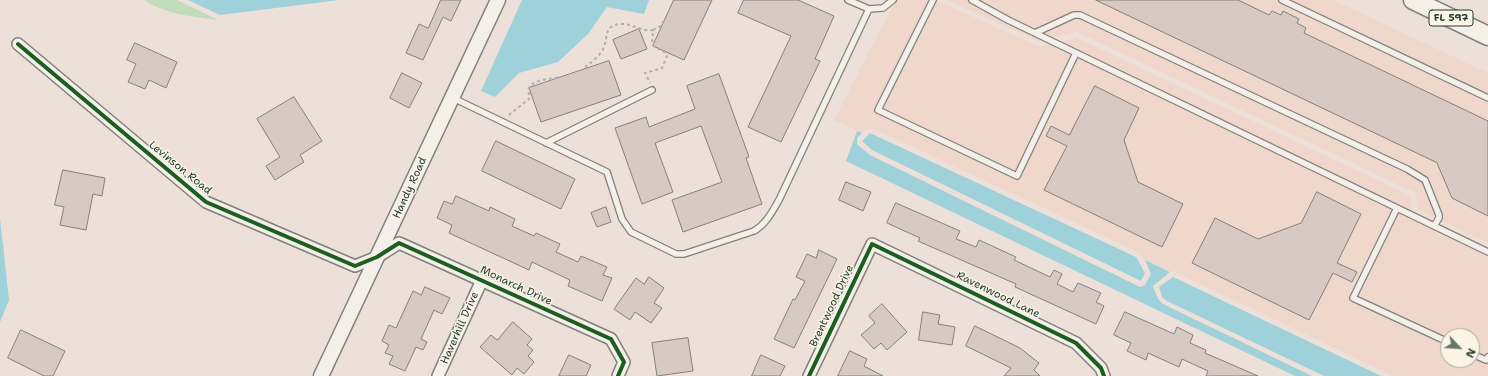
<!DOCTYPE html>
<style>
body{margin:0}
#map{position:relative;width:1488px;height:376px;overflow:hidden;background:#ede0d8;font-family:"Shantell Sans",sans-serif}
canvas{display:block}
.north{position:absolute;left:1440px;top:328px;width:40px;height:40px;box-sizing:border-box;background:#fcf5e5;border:1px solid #a4ab9e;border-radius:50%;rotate:115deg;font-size:11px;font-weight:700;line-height:16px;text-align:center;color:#1f3d34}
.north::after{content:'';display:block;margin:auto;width:14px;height:18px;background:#67766d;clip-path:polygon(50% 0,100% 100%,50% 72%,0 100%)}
</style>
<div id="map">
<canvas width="1488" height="376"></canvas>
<div class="north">N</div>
</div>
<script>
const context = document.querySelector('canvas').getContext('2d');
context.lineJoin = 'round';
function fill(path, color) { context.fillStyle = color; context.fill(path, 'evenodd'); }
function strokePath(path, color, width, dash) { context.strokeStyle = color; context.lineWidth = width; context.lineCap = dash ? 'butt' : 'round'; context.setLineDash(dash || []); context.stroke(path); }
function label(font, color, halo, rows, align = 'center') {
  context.font = font + ' "Shantell Sans",sans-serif'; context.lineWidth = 3; context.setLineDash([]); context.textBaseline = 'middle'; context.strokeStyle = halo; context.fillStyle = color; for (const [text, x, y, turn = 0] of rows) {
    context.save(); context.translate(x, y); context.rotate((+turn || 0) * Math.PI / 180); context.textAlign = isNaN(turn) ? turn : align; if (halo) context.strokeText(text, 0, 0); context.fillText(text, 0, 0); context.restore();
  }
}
fill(new Path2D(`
 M892,0h43l101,45 4,1 37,-8 334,158 1,16 3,3 73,34v127h-95l-218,-104h-5l-25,-12 -7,-8 -266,-124 -6,1 -4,4 -28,-13 61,-119zM1448,336h24v24h-24z
 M947,0h386l155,73v170l-71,-33 -1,-17 -339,-161 -39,9z`), '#efd7cc');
fill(new Path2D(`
 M144,0h33l41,20c-25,-3 -53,-6 -74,-20z`), '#c0dcba');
fill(new Path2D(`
 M188,0h151l-119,15z
 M522,0h127l-5,14 -37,-7 -19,27 -30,28 -39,11 -24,24 -14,-6z
 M857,131l5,2 -5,5v6l13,11 270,132 5,-2 6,-11 -6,-14 25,12 -17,14 5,13 5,5 149,72h-17l-449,-215z
 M870,133l266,124 9,16 -4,8 -269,-131 -10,-9z
 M0,218l9,82 -9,22z
 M1173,277l208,99h-57l-157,-75 -5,-4 -3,-10z`), '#9ed1d9');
const building = new Path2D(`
 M441,0h20l-10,21 -8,-4 -20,43 -17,-7 13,-29 9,4z
 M674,0h38l-28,60 -31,-14z
 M744,0h54l36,16 -19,43 5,2 -39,81 -33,-15 43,-91 -53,-23z
 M1096,0h142l31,15 3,-4 9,4 2,-4 16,8 -2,4 9,5 -2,5 184,88v95l-36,-18 -15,-35z
 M639,29l8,20 -26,10 -8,-19z
 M135,43l42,19 -11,26 -17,-8 -4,9 -17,-7 8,-18 -9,-4z
 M609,61l12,34 -80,27 -12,-34z
 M402,73l20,10 -13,25 -19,-10z
 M719,74l30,83 -3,1 16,46 -79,28 -11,-32 50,-18 -21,-56 -46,17 18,49 -31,12 -27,-76 31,-11 3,10 46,-18 -8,-23z
 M1095,86l44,22 -15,32 14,42 45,22 -21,43 -118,-57 23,-44 -21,-10 5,-10 18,9z
 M294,97l28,44 -22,14 4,7 -29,18 -9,-14 14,-9 -23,-38z
 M496,141l79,38 -14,30 -79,-38z
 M63,170l42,8 -3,18 -9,-2 -7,36 -26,-5 4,-18 -9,-2z
 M846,182l25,10 -8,19 -24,-11z
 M1317,192l44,22 -24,49 20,9 -5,10 -19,-9 -24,47 -117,-57 23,-45 43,21 43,-16z
 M456,196l33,15 1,-4 25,12 -3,7 22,10 2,-3 24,11 -4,8 22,10 3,-6 26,11 -4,8 9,3 -10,23 -34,-15 2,-6 -38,-18 -3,8 -80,-37 3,-8 -15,-7 7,-17 8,3z
 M896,203l64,28 -4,8 20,8 3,-7 37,17 -2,3 36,17 4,-7 8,4 -5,10 16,8 5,-9 23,10 -5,9 8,4 -8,18 -81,-37 1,-3 -98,-43 2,-3 -33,-15z
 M606,207l5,15 -14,5 -6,-14z
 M819,250l18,9 -43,89 -20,-9 19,-40 2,1 10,-19 -9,-4 11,-23 9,4z
 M649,277l15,11 -10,15 8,5 -11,15 -16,-11 -5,8 -16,-11 22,-31 8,6z
 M425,287l25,11 -8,16 -8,-4 -13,29 6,3 -4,8 -7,-3 -11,24 -16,-7 4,-8 -8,-3 4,-8 -7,-4 7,-16 7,3 17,-37 8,4z
 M882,304l25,28 -20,18 -6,-7 -7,6 -13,-14 14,-12 -6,-7z
 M923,312l17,3 -2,9 17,3 -3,18 -33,-5z
 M1125,312l49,22 3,-7 16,8 -3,8 16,7 -1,3 53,23h-52l2,-5 -26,-12 -3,8 -31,-14 -2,7 -19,-9 4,-8 -17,-8z
 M513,322l19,17 -5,6 6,5 -5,6 6,6 -10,12 -7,-6 -5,7 -32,-28 11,-12 6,5z
 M975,326l45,22 19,15 -5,7 6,6h-36l7,-8 -45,-22z
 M21,330l44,21 -12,25h-9l-36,-18z
 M688,338l5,33 -36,5 -5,-33z
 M850,351l17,8 -3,7 19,10h-45z
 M569,355l22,10 -5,11h-27z
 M761,355l24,11 -5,10h-28z`);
fill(building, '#d8c9c3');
strokePath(building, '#81817c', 1);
const service = new Path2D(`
 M848,0l21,9
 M933,0l-55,110 139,66 59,-123
 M972,0l36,20 480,232
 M1282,0l206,98
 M1035,33l39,-18h6l327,154 18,11 14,35v3l-5,8
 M453,98l154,74 15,47 9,13 45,22h8l70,-23c12,-7 18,-19 25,-31l90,-191 14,-1 10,-8
 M546,143l106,-53
 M1397,208l-44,90 95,44
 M1472,354l14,6 2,-3`);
const minor = new Path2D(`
 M18,44l188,158 149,64 22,-9 22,-14 212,96 13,23 -6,14
 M438,376l44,-96
 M809,376l63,-132 204,99 25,25 3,8`);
const tertiary = new Path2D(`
 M321,376l177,-376`);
const primary = new Path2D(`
 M1413,0l75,36`);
strokePath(service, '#81817c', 8);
strokePath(minor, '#81817c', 14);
strokePath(tertiary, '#81817c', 17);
strokePath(primary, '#81817c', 21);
strokePath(new Path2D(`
 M653,30l8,-4 3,-6
 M585,67c7,-5 16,-12 19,-20 4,-11 0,-21 16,-23 12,-1 21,8 33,6l-1,15 12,7 3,4 -5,12 -17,5 5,10
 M509,115l21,-17 -2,-8c4,-11 23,-11 33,-13`), '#afb0aa', 2, [3, 3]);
strokePath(service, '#f4efe9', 5.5);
strokePath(minor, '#f4efe9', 11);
strokePath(tertiary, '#f4efe9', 14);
strokePath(primary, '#f4efe9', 18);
strokePath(new Path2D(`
 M18,44l188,158 149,64 22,-9 22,-14 212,96 13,23 -6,14
 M809,376l63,-132 204,99 25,25 3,8`), '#1b5e20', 4);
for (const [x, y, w] of [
 [1451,18,44]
]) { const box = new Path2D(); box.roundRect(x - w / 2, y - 8, w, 16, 3); context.fillStyle = '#fcf5e5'; context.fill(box); strokePath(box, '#1f3d34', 1); }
label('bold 10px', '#1f3d34', null, [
 ["FL 597",1451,18]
]);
label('11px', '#1f3d34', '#fcf5e5', [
 ["Levinson Road",180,168,39],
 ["Handy Road",410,188,-65],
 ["Monarch Drive",516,286,25],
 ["Ravenwood Lane",998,295,26],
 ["Brentwood Drive",832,306,-65],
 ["Haverhill Drive",460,328,-66]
]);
</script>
